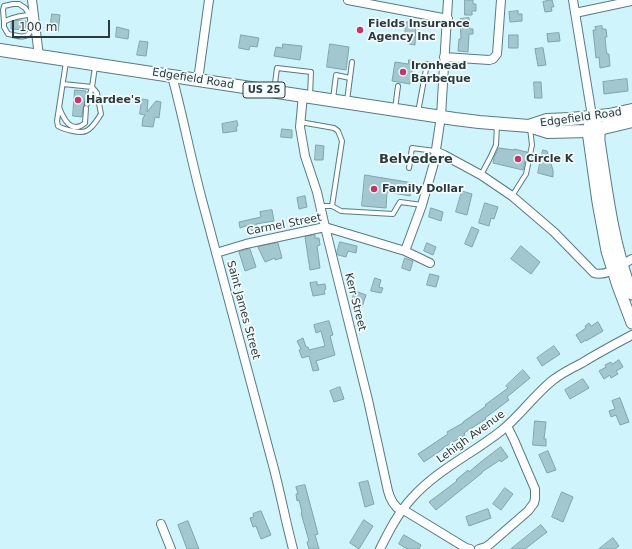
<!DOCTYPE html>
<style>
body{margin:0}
#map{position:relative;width:632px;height:549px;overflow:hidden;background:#cff4fc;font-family:"DejaVu Sans",sans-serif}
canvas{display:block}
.scale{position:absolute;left:12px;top:20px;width:98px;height:18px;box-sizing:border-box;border:2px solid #2b3a3d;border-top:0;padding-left:5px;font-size:12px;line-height:14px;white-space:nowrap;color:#2b3a3d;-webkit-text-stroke:3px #f4fbfc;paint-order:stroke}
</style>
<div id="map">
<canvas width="632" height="549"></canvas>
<div class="scale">100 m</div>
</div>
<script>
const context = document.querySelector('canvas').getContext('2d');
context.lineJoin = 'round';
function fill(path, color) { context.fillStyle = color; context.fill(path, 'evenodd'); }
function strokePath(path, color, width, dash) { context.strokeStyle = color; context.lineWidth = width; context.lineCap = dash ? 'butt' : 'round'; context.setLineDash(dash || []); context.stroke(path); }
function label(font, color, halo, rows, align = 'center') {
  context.font = font + ' "DejaVu Sans",sans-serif'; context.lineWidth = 3.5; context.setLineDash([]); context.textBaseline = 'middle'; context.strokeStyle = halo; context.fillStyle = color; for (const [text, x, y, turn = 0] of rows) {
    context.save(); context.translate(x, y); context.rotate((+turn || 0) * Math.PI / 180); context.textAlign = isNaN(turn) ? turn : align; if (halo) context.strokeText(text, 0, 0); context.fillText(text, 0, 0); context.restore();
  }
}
const building = new Path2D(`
 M465,0h8v4h3v7h-4v4h-7z
 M550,0h2l2,7h-3l1,4 -7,1 -2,-10z
 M518,11v3h4v7l-12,1 -1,-10z
 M52,14l8,1 -2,17 -8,-1z
 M469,18l1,11h3v5h-4l-1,18 -10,-1 1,-12h2l-1,-20z
 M18,20l8,1v9l-15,-1v-7z
 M406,22h10l-1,23 -6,-1v-4l-4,-1z
 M602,26v3h4l1,8h-2l1,11 1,6h2l1,12 -10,2 -1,-11 -3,1 -3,-28h3l-1,-3z
 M117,27l12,3 -1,9 -12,-2z
 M559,33l1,8 -12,1 -1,-8z
 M241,35l18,3 -2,9 -7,-1 -1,4 -10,-2z
 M509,35h9v13h-9z
 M140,41l8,1 -2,14 -9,-1z
 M283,44l19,2 -2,14 -26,-4 2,-9 6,1z
 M330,44l19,3 -3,23 -19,-3z
 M543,48l3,17 -8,1 -3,-17z
 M409,60h5l-4,24 -18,-3 3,-19 13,2z
 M627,79l1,12 -24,3 -1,-12z
 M534,82h7l1,16h-7z
 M75,90l11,1 -2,14 -1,3 -1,9 -9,-1z
 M142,99l6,1 -1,12 9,-11 5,1 -2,16 -4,-1 -2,10 -11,-1 1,-8 2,-3 -5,-1z
 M237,121l1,5 -2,1 1,4 -14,2 -1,-9z
 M282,129l10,1v8l-11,-1z
 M316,145l8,1 -1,14h-8z
 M499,148l15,2v-1l13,3 -4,18 -30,-7 1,-5z
 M543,150l4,1 6,19v7l-15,-4z
 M365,175l48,8 -3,13 -23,-4 -1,16 -24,-2z
 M462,191l10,3 -5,21 -11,-3z
 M305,196l2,11 -8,2 -2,-11z
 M485,203l13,4 -4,12 -3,-1 -2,8 -10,-3z
 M431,208l12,4 -2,9 -12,-4z
 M272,210l2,11 -18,3 1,5 -5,2 -3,-6 -9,3 -1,-6 22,-5 -1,-5z
 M472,227l7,3 -7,17 -7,-3z
 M315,235v3h4l1,7 -3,1 3,22 -10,2 -5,-33z
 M340,242l17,4 -1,7 -8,-2 -2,6 -8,-2 -1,-2z
 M278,243l4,15 -7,2v-2l-10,4 -7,-15z
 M427,243l9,4 -3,8 -9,-4z
 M521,246l19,16 -9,12 -20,-15z
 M250,249l6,18 -11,4 -6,-19z
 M405,258l8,3 -3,10 -8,-3z
 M430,274l9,2 -3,11 -9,-2z
 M375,278l6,2 -2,7 4,1 -2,5 -10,-2z
 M317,282v3l8,-1 1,5 -2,1 1,4 -12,2 -3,-13z
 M355,291l11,4 -4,12 -11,-4z
 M329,321l4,14 -3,1 5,19 -19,6 3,9 -6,1 -4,-15 -7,2 -3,-8 2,-1 -4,-8 6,-3 3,9h2l1,3 16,-4 -4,-15 -5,2 -2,-8z
 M598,322l5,9 -17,10v-1l-5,3 -5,-8 10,-7 -1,-2 4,-3 2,3z
 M554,346l6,8 -18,12 -5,-8z
 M619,360l4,7 -7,4 2,3 -7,4 -1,-3 -6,4 -5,-8 7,-4 -1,-2 6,-3 1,2z
 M523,370l7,8 -23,19 2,3 -24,18 1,1 -22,14 1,2 -22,13v1l-19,13 -6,-8 30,-20 -1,-2 16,-9v-1l23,-16 -1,-1 23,-17 -2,-2z
 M583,379l6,9 -19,11 -5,-9z
 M340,387l4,12 -10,3 -4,-11z
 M620,398l9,24 -9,3 -4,-10 -5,2 -2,-6 6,-2 -3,-8z
 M535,421l11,1 -2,17h2v7l-13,-1z
 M501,447l7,10 -7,5 -1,-2 -18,12v1l-46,37 -7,-8 28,-21 -1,-1 12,-10 1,2 13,-11z
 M548,451l8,19 -9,3 -8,-18z
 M368,481l6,23 -9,3 -6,-24z
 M305,485l13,49 -3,1 4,14h-10l-2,-7 2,-1 -8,-28 1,-1 -3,-12 -2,1 -1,-7h2l-2,-7z
 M505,488l8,6 -12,16 -8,-6z
 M562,492l11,5 -10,25 -11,-5z
 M488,509l3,9 -22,8 -3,-9z
 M261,511l10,24 -10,4 -5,-13 -3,1 -3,-9 4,-1 -1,-3z
 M364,520l9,6 -14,23 -9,-6z
 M188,521l11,28h-12l-9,-24z
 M541,525l6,7 -22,17h-14z
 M404,535l17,10 -2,4h-12l-8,-5z
 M613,538l6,8 -4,3h-16z`);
fill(building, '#a3c7cf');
strokePath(building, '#81a4ac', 1);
const service = new Path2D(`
 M4,22l-1,-12 1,-4 9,-2h6l6,4 5,7v17c-4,8 -15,3 -22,2l-4,-7v-5c8,-6 20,-6 30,-8
 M66,62l-9,59 1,5c5,3 22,8 28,5 7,-3 11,-11 15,-17l-4,-21 -5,-6 3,-20
 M63,84l29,3 -5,17
 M274,91l3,-23 34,4 -1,24
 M333,99l3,-24 14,3
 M347,101l5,-39
 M59,107c4,11 12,28 26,16l1,-15
 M395,109l3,-23
 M418,112l9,-48 17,3
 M300,122l34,6 4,3 4,10 -10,65h-12
 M409,168l3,-20 23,3
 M481,175l9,-17 6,-13 1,-20
 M512,196l14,-22 6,-29 -2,-17
 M332,206l9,5 52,3 7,-12 22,3`);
const minor = new Path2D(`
 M32,0l7,56
 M348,0l100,19
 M573,0l19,116
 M575,13l57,-12
 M444,57l45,3 4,-1 4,-5 4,-54
 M172,76c11,41 19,83 30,124 24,90 48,180 72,269 7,27 12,54 19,80
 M198,80l11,-80
 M303,95l-3,32 5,29 12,36 8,35 43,173 20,91c2,8 6,15 13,20
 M435,151l9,4 37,20 31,21 42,36 40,41c13,4 27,-8 38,-14
 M405,251l17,-46 12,-42 7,-47 7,-116
 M216,253l30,-9 79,-17 80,24 25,12
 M402,509l64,39 4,1
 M161,524l10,25
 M380,549c9,-18 18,-36 32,-51 25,-28 60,-44 89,-67 19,-15 33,-36 52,-51 9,-7 19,-12 29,-17 16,-10 33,-19 50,-28
 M479,549l7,-2 4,-3 38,-33 6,-8 1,-4v-10l-21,-49 -7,-14`);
const secondary = new Path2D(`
 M592,116l-4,15 10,71 9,49 11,35 14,37
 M595,122l4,7v12c8,52 14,104 33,153`);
const primary = new Path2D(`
 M0,50l455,69 24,3 50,4 19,6 40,-1 11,-2 33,-8
 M529,126l18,-6 24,-1 38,-4 23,-5`);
strokePath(service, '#587a81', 6);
strokePath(minor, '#587a81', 10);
strokePath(secondary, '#587a81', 13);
strokePath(primary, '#587a81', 14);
strokePath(service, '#fff', 4);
strokePath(minor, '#fff', 8);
strokePath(secondary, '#fff', 11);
strokePath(primary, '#fff', 12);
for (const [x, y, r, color] of [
 [360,30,4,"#c23669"],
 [403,72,4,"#c23669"],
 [78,100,4,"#c23669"],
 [518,159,4,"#c23669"],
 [374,189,4,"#c23669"]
]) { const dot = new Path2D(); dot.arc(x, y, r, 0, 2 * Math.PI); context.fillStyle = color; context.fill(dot); strokePath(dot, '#f4fbfc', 1.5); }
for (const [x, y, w] of [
 [264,90,42]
]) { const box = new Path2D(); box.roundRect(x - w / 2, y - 8, w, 16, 3); context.fillStyle = '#f4fbfc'; context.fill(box); strokePath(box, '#2b3a3d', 1); }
label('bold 10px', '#2b3a3d', null, [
 ["US 25",264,90]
]);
label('bold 11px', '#2b3a3d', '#f4fbfc', [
 ["Fields Insurance",368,24],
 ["Agency Inc",368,37],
 ["Ironhead",411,66],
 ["Barbeque",411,79],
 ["Hardee's",86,100],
 ["Circle K",526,159],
 ["Family Dollar",382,189]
], 'left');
label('11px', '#2b3a3d', '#f4fbfc', [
 ["Edgefield Road",193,79,9],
 ["Edgefield Road",581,118,-8],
 ["Carmel Street",284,225,-11],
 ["Kerr Street",355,302,76],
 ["Saint James Street",243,310,75],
 ["Lehigh Avenue",471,437,-36]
]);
label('bold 13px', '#2b3a3d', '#f4fbfc', [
 ["Belvedere",416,160]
]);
</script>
